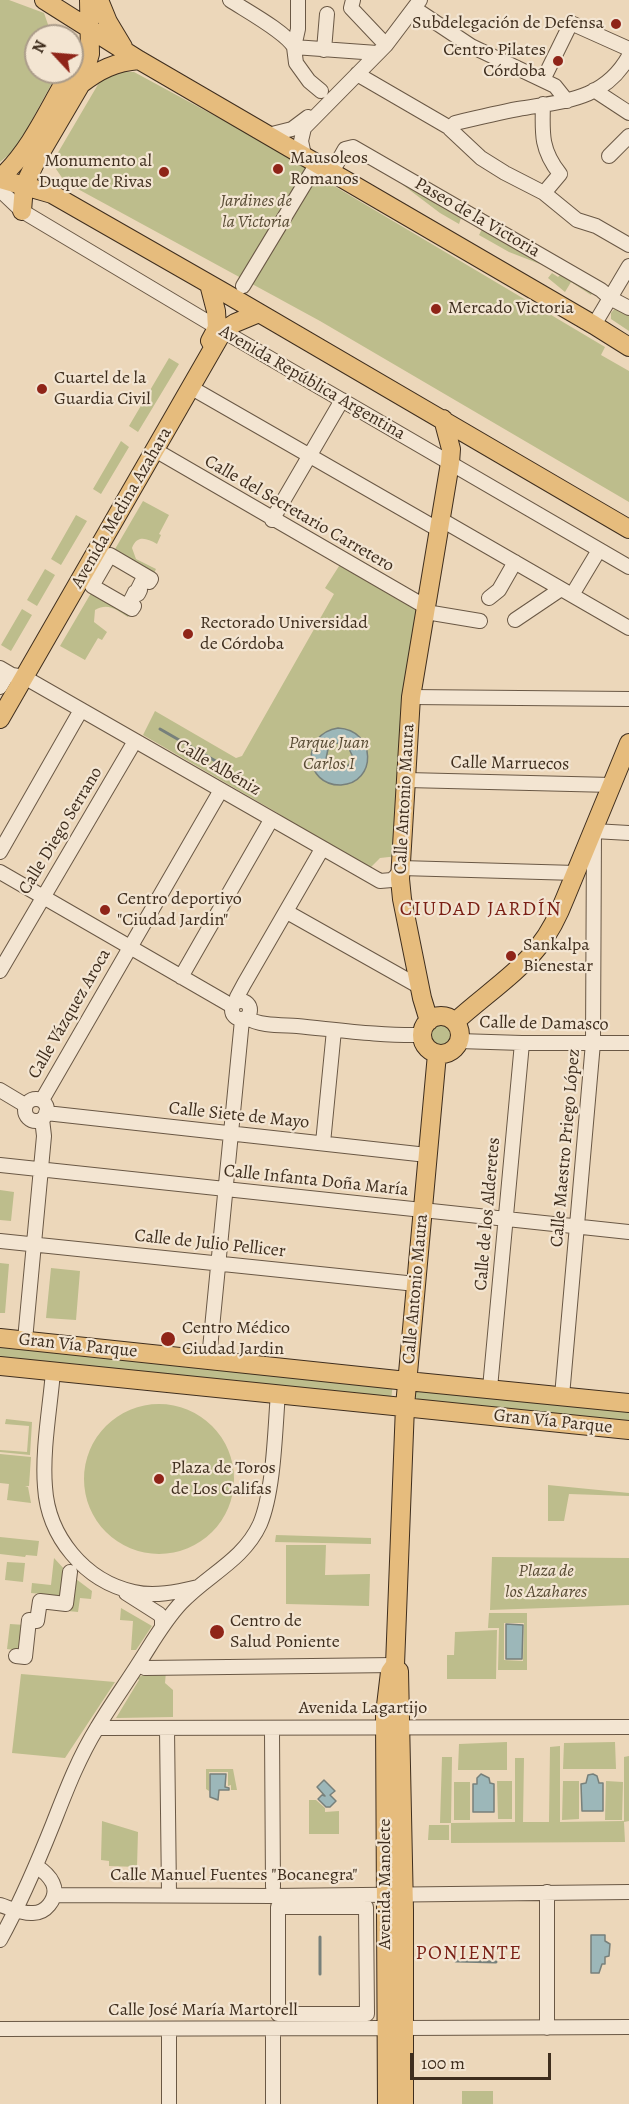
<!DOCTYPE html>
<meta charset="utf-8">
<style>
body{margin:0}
#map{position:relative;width:629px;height:2104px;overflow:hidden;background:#ecd7ba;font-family:Alegreya,serif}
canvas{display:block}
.north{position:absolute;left:24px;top:24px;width:60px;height:60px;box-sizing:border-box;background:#f3e5d2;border:2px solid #ab9c8a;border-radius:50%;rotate:296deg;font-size:16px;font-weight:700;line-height:24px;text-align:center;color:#3f2e1e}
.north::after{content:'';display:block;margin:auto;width:21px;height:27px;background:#8f2418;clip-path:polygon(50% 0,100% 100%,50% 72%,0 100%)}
.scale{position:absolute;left:410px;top:2053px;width:141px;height:27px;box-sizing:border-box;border:3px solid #3f2e1e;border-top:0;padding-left:8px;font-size:18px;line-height:21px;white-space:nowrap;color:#3f2e1e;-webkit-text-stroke:4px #f3e5d2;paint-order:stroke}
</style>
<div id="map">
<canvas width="629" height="2104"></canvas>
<div class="north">N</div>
<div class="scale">100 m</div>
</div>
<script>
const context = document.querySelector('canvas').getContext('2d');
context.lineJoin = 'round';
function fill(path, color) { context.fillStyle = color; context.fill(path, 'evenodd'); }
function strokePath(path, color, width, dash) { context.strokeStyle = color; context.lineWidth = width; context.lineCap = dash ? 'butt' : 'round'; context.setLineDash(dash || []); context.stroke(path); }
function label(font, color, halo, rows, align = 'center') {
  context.font = font + ' Alegreya,serif'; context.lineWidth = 4.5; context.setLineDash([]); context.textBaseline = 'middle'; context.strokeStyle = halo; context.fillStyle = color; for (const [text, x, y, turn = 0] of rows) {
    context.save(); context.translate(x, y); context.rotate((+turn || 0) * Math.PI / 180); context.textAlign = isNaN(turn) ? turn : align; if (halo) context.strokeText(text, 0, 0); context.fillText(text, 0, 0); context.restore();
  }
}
fill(new Path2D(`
 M0,0h9l35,13 8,23h-16v36h22l-42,77 -16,13z
 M109,72h25l168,91 21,13 1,4 281,167 -4,8 28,16v131l-309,-181 -255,-139 -9,-13v-13l44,-75z
 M405,181l38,21 -1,5 19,11 -2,6 -19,-11 -37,-28z
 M482,229l60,30 -2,5 -31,-12 -30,-17z
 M563,272l32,17 -4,6 -20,-13 -6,10 -17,-14 4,-5 6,4z
 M616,307l13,3v21l-18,-12v-6z
 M169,358l10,6 -41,68 -9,-6z
 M121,441l8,6 -28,47 -8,-5z
 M143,501l26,14 -10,19 2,1 -4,9c-11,-6 -20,-9 -25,4l4,11 20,10 -5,10 -40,-23z
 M76,515l11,6 -26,44 -10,-6z
 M341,563l76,46 -19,247 -18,2 -11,11 -45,-25 -48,-32 -133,-77 12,-24 81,47 6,-2 92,-162 -9,-6z
 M45,569l10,6 -18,31 -10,-6z
 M94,588l38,21 -4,8c-11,-7 -20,-15 -33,-7l-1,12 13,10 -5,8 -4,-2 -13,22 -25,-14z
 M22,609l10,6 -21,36 -10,-6z
 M431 1035a11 11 0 1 1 22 0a11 11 0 1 1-22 0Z
 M0,1190l14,2 -3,29 -11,-1z
 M0,1263l9,1 -4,49h-5z
 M51,1268l29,3 -4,49 -30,-2z
 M0,1344l393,39 -2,17 -391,-40z
 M414,1390l215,19v15l-215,-23z
 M84 1479a75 75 0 1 1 150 0a75 75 0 1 1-150 0Z
 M6,1419l26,3 -2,33 -30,-3v-2l27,2 2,-26 -24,-2z
 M0,1454l31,3 -2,29h-4l3,1 3,16 -24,-3 2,-16 -9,-1z
 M548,1485l81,8v3l-60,-2 -5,27h-16z
 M276,1535l95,3v6l-96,-2z
 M0,1537l39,4 -2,15 -11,-1 -1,2 -25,-3z
 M286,1545h40l-1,30 45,-1 -1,32 -83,-2z
 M492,1557l137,1v47l-139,5z
 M54,1558l12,13 -2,25 -33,-3 1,-10 19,2z
 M7,1562l18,1 -2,19 -18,-2z
 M72,1576l20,15 -1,8 -11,-1 -2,14 -10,-1z
 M121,1608l31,18 -16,24h-5l2,-29 -13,-1z
 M489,1613h38v57h-29l1,-42h-11zM504,1623h20l-1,38 -19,-1z
 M10,1624l15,1 -3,26 -15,-2z
 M497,1630l-1,49h-49v-24h7l1,-23z
 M166,1672l-1,11 8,7v27l-57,1 23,-38 -2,-2 8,-4z
 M21,1674l94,8 -50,76 -53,-5z
 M507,1742v28h-49l1,-26z
 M615,1742l1,27h-53l1,-26z
 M560,1746v76l64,-1v-64l5,-1v65l-5,1 1,20 -174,1v-20h-11l2,-66h10l-1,66 64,-1v-64h9l-1,64h26l1,-75z
 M206,1769h27l4,21h-6v-5l-3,1v-14h-19v19l-3,-2z
 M497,1781h15v38h-14z
 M563,1781h16v38l-17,1z
 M606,1781l17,1 -1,38h-17z
 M454,1782h16v38h-16z
 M309,1800h7l9,8v4l14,-1v23h-30z
 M102,1821l36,11 -1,35 -28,-1v-5l-8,-1z
 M429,1825h20v15h-21z
 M462,2091h31v13h-31z`), '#bdbd8c');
const water = new Path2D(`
 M338,728c39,2 39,55 3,57 -37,1 -41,-51 -3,-57zM336,743l11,2 5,10 -3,10 -8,4 -9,-2 -6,-8 2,-10z
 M506,1624l17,1 -1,34h-16z
 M210,1774h16l-1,13 4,1v2h-10l-1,10 -8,-3z
 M481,1774l8,4 1,5 4,1v28h-21v-28h4v-6z
 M593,1774l4,2 2,7h4v28h-21l-1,-27 5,-1 2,-8z
 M324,1780l11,11 -5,4 6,6 -6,6h-4l-8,-8 4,-4 3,1 -8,-9z
 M591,1935h14v6l5,3 -1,12 -4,1v7h-3l-3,9h-8z`);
fill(water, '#9cb7b9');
strokePath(water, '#77807b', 1.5);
strokePath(new Path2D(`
 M160,729l66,38
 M320,1937v37
 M456,1961l40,1`), '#77807b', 3);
const minor = new Path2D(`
 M230,0c15,10 56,32 64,47
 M298,0v29l-4,18 2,16 13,18 12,10
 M353,0l-2,8 35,37
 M414,8l57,38 84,40 12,15
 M294,47l83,6
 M324,50l3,-36
 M629,56c-25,45 -66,45 -111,53 -21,4 -42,9 -63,14l-5,6 31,29 24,15 39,20 33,27 19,6 33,19
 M357,74l93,54
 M543,80l28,-57 58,26
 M594,90l35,23
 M543,104c-1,30 -2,46 17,70l-16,19
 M268,135l24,-6 16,-12
 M304,155l-3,-14 3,-13 82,-83 34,-45
 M609,156l20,-20
 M332,172l13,-23 8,-2 248,143 9,8 19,10
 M0,190l22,21 201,120 406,236
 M243,286l70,-116
 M594,325l35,-59
 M190,387l249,143
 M155,450l271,157
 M440,519l189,109
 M272,520l70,-120
 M110,555l41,24 -2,3 -6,-3 -5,10 2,1 -2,4 -3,-2 -6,12 5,2 -2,3 -40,-23z
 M572,595l27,-45
 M489,598l10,-8 16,-28
 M426,612l54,9
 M515,620l46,-31
 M0,668l12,7 12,2 356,204 12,-1 6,-6 3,-6 175,5
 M0,673l6,4 -6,10
 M411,697l218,2
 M407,780l205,5
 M0,852l81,-142
 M0,872l232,134
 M287,912l133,75
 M0,971l135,-230
 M181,977l90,-157
 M232 1010a9 9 0 1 1 18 0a9 9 0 1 1-18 0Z
 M237,1002v-5l7,-13 78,-135
 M247,1018c13,8 34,7 50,8 42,4 84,10 126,9
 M459,1041l63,2h107
 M0,1090l25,15
 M25 1110a11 11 0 1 1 22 0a11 11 0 1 1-22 0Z
 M42,1100l179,-310
 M46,1113l381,42
 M323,1143l11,-113
 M0,1165l629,67
 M0,1241l416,43
 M25,1340l19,-204 -2,-17
 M209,1359l33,-339
 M53,1372c-3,36 -11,79 -8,115 3,49 39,94 89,105 20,5 43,0 64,-5
 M490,1388l32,-345
 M562,1396l31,-353 1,-212 35,2
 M126,1593l33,21 3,4v9
 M16,1656l9,1 4,-37 8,1 3,-20 26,3 4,-32
 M138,1665l7,3 250,-3
 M97,1728l532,-1
 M167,1729l2,165
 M272,1732l1,155
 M547,1892v136
 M55,1895l218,1 356,-4
 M0,1905c10,3 22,9 33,8 6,0 12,-3 16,-8 13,-16 1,-30 -13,-39
 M278,1907h88l1,107h-89z
 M0,1940c21,-38 37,-76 53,-116 13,-33 25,-65 44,-96 13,-22 28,-43 42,-65 13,-20 25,-42 42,-60 26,-28 62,-42 79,-79 14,-33 15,-94 18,-131
 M396,2025l8,3 225,-1
 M0,2029l387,-1 6,4
 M273,2029v75
 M169,2104v-75`);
const major = new Path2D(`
 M44,0l95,60 455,265 35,22
 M99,0l9,22 15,25
 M81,84c18,-14 34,-22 58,-24
 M0,178c30,-26 50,-72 70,-106
 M0,179l52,15 173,99 404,236
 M22,211l2,-25 13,-27 44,-75 9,-30 -1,-54
 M209,284l7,27 1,17 -7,13
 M0,719l223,-388 12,-8 24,-10
 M422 1035a19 19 0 1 1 38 0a19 19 0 1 1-38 0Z
 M429,1021l-7,-23 -20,-99 -2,-20 11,-182 39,-234 1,-14 -8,-30
 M455,1022c27,-25 61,-47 84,-76 12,-15 20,-32 27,-50l63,-153
 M0,1338l407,43 222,22
 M0,1366l629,64
 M399,1671l5,239v194
 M387,2104l-2,-390 5,-42 5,-7 10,-259 32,-352`);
strokePath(minor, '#6a5845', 16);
strokePath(major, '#3f2e1e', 20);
strokePath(minor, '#f3e5d2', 14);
strokePath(major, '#e6bc7d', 18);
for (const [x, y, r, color] of [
 [616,24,6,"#8f2418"],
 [558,61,6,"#8f2418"],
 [278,169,6,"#8f2418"],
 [164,172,6,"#8f2418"],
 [436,309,6,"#8f2418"],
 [42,389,6,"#8f2418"],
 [188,634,6,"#8f2418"],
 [105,910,6,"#8f2418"],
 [511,956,6,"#8f2418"],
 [168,1339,8,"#8f2418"],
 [159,1479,6,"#8f2418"],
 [217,1632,8,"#8f2418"]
]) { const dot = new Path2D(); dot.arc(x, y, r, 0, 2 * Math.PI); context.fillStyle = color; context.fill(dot); strokePath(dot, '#f3e5d2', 2); }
label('18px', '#3f2e1e', '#f3e5d2', [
 ["Subdelegación de Defensa",604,24,"right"],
 ["Centro Pilates",546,51,"right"],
 ["Córdoba",546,72,"right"],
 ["Mausoleos",290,159],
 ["Romanos",290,180],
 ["Monumento al",152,162,"right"],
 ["Duque de Rivas",152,183,"right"],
 ["Mercado Victoria",448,309],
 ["Cuartel de la",54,379],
 ["Guardia Civil",54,400],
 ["Rectorado Universidad",200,624],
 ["de Córdoba",200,645],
 ["Centro deportivo",117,900],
 ["\"Ciudad Jardin\"",117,921],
 ["Sankalpa",523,946],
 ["Bienestar",523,967],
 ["Centro Médico",182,1329],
 ["Ciudad Jardin",182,1350],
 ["Plaza de Toros",171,1469],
 ["de Los Califas",171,1490],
 ["Centro de",230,1622],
 ["Salud Poniente",230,1643]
], 'left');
label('italic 18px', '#584b34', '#f3e5d2', [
 ["Jardines de",256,202],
 ["la Victoria",256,223],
 ["Parque Juan",329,744],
 ["Carlos I",329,765],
 ["Plaza de",546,1572],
 ["los Azahares",546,1593]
]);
label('18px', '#3f2e1e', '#f3e5d2', [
 ["Paseo de la Victoria",477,218,30],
 ["Avenida República Argentina",312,383,30],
 ["Avenida Medina Azahara",122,508,-60],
 ["Calle del Secretario Carretero",299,514,30],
 ["Calle Marruecos",510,764,1],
 ["Calle Albéniz",218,768,30],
 ["Calle Antonio Maura",405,799,-87],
 ["Calle Diego Serrano",61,831,-59],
 ["Calle Vázquez Aroca",70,1014,-60],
 ["Calle de Damasco",544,1024,1],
 ["Calle Siete de Mayo",239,1116,6],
 ["Calle Maestro Priego López",566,1148,-85],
 ["Calle Infanta Doña María",316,1181,6],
 ["Calle de los Alderetes",488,1214,-85],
 ["Calle de Julio Pellicer",210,1244,6],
 ["Calle Antonio Maura",416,1289,-85],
 ["Gran Vía Parque",78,1346,6],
 ["Gran Vía Parque",553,1422,6],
 ["Avenida Lagartijo",363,1709],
 ["Calle Manuel Fuentes \"Bocanegra\"",234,1876],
 ["Avenida Manolete",386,1884,-90],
 ["Calle José María Martorell",203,2011]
]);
context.letterSpacing = '1.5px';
label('20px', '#7a1f14', '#f3e5d2', [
 ["CIUDAD JARDÍN",481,910],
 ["PONIENTE",469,1954]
]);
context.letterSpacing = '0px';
</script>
